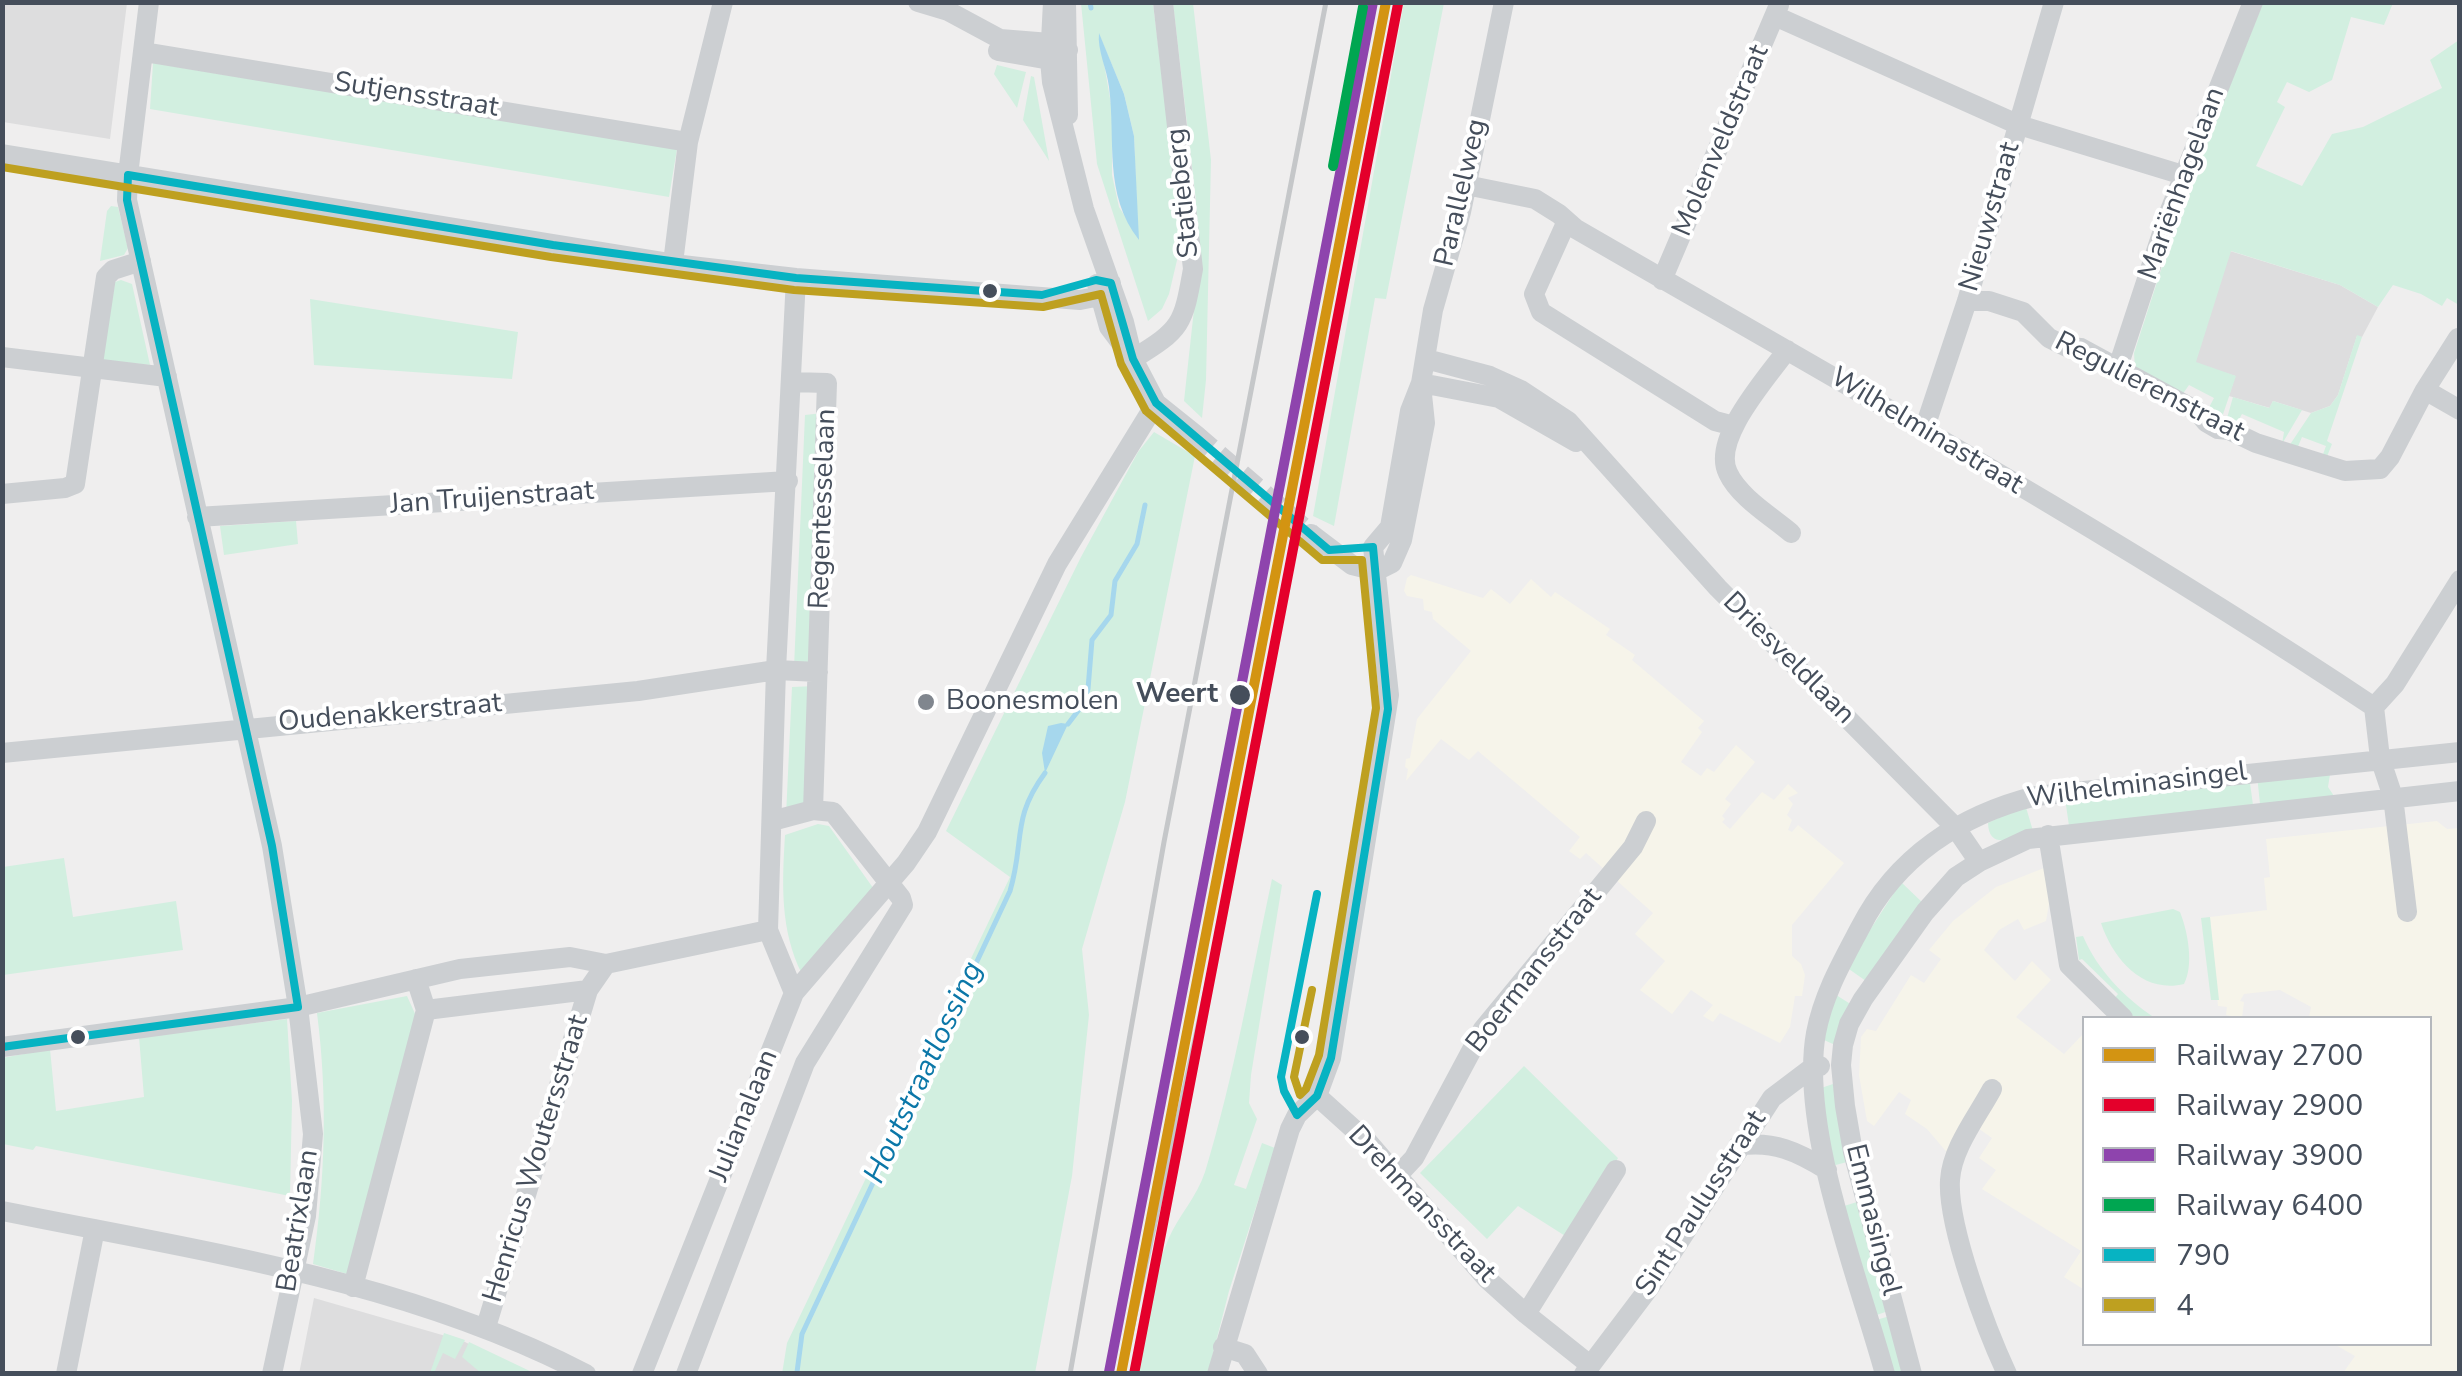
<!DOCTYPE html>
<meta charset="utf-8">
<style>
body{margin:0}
#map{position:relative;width:2462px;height:1376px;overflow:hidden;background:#efeeee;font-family:"Nunito Sans",sans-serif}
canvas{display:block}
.frame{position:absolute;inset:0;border:5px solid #454e5b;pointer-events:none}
.legend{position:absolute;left:2082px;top:1016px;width:350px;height:330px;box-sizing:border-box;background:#fff;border:2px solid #b5b8bd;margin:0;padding:12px 18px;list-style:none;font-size:30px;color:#454e5b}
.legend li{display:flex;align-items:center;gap:20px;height:50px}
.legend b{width:50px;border:2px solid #b5b8bd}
</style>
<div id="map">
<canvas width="2462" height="1376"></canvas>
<div class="frame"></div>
<ul class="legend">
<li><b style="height:12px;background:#d39412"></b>Railway 2700</li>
<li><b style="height:12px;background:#e4002b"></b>Railway 2900</li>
<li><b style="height:12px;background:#8e44ad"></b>Railway 3900</li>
<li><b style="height:12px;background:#00a651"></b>Railway 6400</li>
<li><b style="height:12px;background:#07b3c2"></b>790</li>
<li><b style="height:12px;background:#bea020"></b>4</li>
</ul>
</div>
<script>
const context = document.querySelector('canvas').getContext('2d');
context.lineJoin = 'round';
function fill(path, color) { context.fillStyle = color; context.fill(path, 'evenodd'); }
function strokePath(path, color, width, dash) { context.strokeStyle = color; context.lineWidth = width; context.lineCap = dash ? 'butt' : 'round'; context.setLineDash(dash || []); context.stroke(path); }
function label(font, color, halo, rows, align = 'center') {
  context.font = font + ' "Nunito Sans",sans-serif'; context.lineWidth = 8; context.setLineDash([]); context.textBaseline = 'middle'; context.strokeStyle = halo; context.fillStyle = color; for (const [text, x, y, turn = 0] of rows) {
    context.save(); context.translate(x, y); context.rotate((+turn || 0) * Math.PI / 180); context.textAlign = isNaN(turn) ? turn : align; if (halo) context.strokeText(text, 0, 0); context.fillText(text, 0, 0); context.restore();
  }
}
fill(new Path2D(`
 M1411,575l72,23 8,-9 19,15 21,-25 20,18 4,-5 55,37 -4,6 29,20 -3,5 72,61 -6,7 4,4 -21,30 20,14 6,-8 7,4 22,-27 19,17 -30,37 6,5 -9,12 3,3 -3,3 8,7 32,-37 12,8 14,-16 10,9 -10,5 5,6 -6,11 5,5 -4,10 4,2 6,-7 46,38 -52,62v31l9,8 4,11 -3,21h-7l-5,31 -10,16 -60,-30 -7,9 -10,-6 10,-11 -22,-15 -19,24 -32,-24 25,-29 -30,-27 18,-21 -67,-60 -6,6 -11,-8 11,-14 -102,-86 -9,9 -28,-21 -35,42 2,-12 -3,-2 1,-8 4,-1 7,-39 54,-68 -38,-32 -1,-7 -8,-2 -1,-11 -16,-3 -3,-5 3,-13z
 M2437,821l10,8 12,-1v-5v550h-116l12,-17 -21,-12h96v-326h-121l2,-11 -31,-17 -36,4 -4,7 4,1 -2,16 -16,-3 1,-8 -9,-1 -8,-89 57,-7 -3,-32 6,-1 -4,-38z
 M2044,868l7,25 -5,28 -22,9 -6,-11 -19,11 -15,20 31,31 17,-20 19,19 -35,37 48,37 20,-21 -1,256 -19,-12 17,-26 -99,-62 14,-19 -17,-12 13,-20 -24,-17 -18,35 -23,-27 -22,-15 6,-14 -12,-8 -25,34 -7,-5 -8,-46 2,-38 6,-8 9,2 35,-56 13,8 17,-24 -12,-9 24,-29 43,-34z`), '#f6f4ea');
fill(new Path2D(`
 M2,3h125l-17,136 -107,-17z
 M2230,251l110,34 38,22 -16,30 -5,-1 -19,59 -8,11 -19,7 -38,-12 -3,7 -41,-12 6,-20 -40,-13z
 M314,1298l149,43 66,33h-230z`), '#ddddde');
fill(new Path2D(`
 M1404,2l40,1 -58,296 -11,-1 -41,228 -21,-10z
 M1081,3h72l26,215 -1,38 -9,38 -7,15 -14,12 -51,-157zM1099,34l25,60 10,42 4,101 -19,-30 -7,-32v-65z
 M1173,3h20l18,157 -5,220 -4,38 -18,-17 11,-101 1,-99z
 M2263,3h130l-9,22 -33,-8 -19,63 -23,12 -22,-10 -10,20 8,5 -29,59 46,20 30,-52 31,-7 79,-39 -12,-28 29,-20v265l-12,-7 -5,8 -21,-12 -28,-9 -15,22 -38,-22 -109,-34 -35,111 40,14 -16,47 -14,-10 8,-15 -25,-13 -7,10 -47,-26 -1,-16 49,-151z
 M153,63l524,86 -8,48 -519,-88z
 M997,65l29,7 -9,36 -23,-34z
 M1031,76l3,1 15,84 -26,-41z
 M111,206l7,1 10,41 -4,7 -24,6 7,-50z
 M121,280l11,4 18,81 -48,-5 13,-78z
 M310,299l208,33 -6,47 -198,-14z
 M2357,335l5,2 -35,104 5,3 -6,15 -4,-2 4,-11 -24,-9 -5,12 -8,-3 22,-33 19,-7 8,-11z
 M2233,397l36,11 4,-7 29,9 -20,34 2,-12 -42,-18 -6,11 -7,-3 -2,-4z
 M823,413l-8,252 -21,2 11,-252z
 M1154,432l41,24 -70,346 -43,147 7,66 -17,161 -37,197 -253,1 5,-31 223,-466 -64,-46 135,-274 57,-105z
 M296,521l2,23 -74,11 -4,-29z
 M816,686l-8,121 -22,9 6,-129z
 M2331,768l-3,19 6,9 -74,8 -3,-29z
 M2249,776l4,29 -184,21 -4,-28z
 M2025,804l8,27c-18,6 -44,21 -45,-8z
 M818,824l11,2 47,66 -74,82c-22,-44 -20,-90 -17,-139z
 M64,858l9,59 103,-16 7,49 -180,25v-108z
 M1272,879l10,6 -31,190 -2,28 8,16 -23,66 12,4 16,-46 13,5 -46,143 -21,82 -75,1c10,-45 17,-92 35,-134 10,-24 29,-43 37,-68 29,-95 46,-195 67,-293z
 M1901,882l24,23 -59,76 -20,-14z
 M2173,909l7,3c8,20 14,53 4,72 -41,10 -71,-25 -83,-61z
 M2210,917l9,83h-8l-10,-82z
 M2083,936c15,35 41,61 72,82h-27l-17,-15 7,-9 -36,-35 -3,1 -3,-23z
 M1833,993l19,12 -15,37 -4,2 -9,-4z
 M407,996l10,22 -70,256 -34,-10c12,-84 15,-166 4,-251z
 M287,1019l5,82 -2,95 -254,-50 -3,4 -30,-6 -1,-86 48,-9 6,62 88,-14 -5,-60z
 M1524,1066l94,92 -48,81 -52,-33 -31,33 -67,-66z
 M1833,1084l14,78 -15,4 -14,-77z
 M1857,1202l31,109 -14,5 -30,-110z
 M1890,1316l17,57h-16l-15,-53z
 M444,1333l21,7 -10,19 -12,-6 -9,20h-4z
 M469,1342l65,31h-53l-19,-16z`), '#d2efe0');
fill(new Path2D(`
 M1099,33l25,61 10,42 5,104c-36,-46 -23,-99 -30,-153 -2,-18 -12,-37 -10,-54z
 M1061,723l7,1 -23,49 -3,-20 6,-27z`), '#a6d7ed');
strokePath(new Path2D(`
 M1090,2l1,6
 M1068,724l13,-17 7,-18 4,-49 19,-25 4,-34 22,-37 8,-39
 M797,1372l5,-38 208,-443c15,-50 1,-72 35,-118`), '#a6d7ed', 5);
strokePath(new Path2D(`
 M1196,435l115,99`), '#cdced1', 20, [20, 10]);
strokePath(new Path2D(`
 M149,2l-21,173 -1,25 145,646 26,161 15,127 -7,82 -34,158
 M918,2l30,9 52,28 50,4 18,7
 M1053,2l-3,58 2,22 32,127 40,113 9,37
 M1066,2l2,113
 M1775,16l244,109 164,50
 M998,51l52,9 11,-6
 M144,52l544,90
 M2,154l680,111 114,13 284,22 20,-4 11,-13
 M1466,185l69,14 24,15 17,15c268,155 540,306 798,478
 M1566,223l-32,71 7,18 174,109 19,5
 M673,263l15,-121 35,-140
 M1662,280l117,-275
 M1097,284l12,43 24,32 23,44 40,32
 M1967,301h22l34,11 26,26 18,9 14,1 116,63 9,11 12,7 11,1 27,13 89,28 35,-2 10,-12 35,-67 33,-52
 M1787,350c-20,28 -76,89 -59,123 11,24 43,43 63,60
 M2,357l165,20
 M1133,359c49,-30 50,-34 60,-90l-30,-267
 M1426,359l64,17 31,14 47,31 150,167 237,239 24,35
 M2118,367l49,-149 86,-216
 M1421,383l78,15 77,44
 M2425,390l35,20
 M1924,430l43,-129 87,-299
 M2,494l63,-6 10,-4 31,-207 7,-7 28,-9
 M197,517l591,-36
 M1311,534l41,31 24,6
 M1373,547l17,-20 20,-116 11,-28 12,-73 28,-98 43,-210
 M1376,571l16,-8 10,-23 23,-117 -4,-38
 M2,753l636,-62 138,-21 42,2
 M772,821l41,-11
 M2048,835l21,130 54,53
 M2407,912l-14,-115 -13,-39 -6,-51 21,-23 65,-104
 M416,979l10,31 162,-20
 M794,993l-26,-63 8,-260 20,-392
 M2,1047l296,-40 162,-38 110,-12 36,7 162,-34
 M1992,1089c-15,28 -40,59 -42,91 -3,46 37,151 57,194
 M1317,1096l51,46 118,136 40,36 64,51
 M1738,1146c35,-6 60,6 89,24
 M1398,1175l16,-17 69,-129 150,-182 13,-26
 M2,1211c198,40 403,69 584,163
 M353,1287l73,-277
 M1526,1314l90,-144
 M486,1327l102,-337 18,-26
 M1223,1347l22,7 13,20
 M66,1374l29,-145
 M642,1374l152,-381 112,-130 21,-31 130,-268 99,-161
 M686,1374l119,-311 98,-158 -2,-7 -68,-86 -20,-2 14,-427 -36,-1
 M1217,1374l73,-245 7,-14 20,-19 14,-38 58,-363 -16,-148
 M1584,1374l65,-86 123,-190 41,-31 7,-1
 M1885,1374c-26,-95 -86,-246 -69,-341 7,-38 26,-71 44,-105 36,-71 100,-113 176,-132l424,-44
 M1912,1374l-59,-222 -8,-46 -4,-41 2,-20 6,-21 14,-25 62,-87 31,-35 23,-15 49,-23 432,-48`), '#cccfd2', 20);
strokePath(new Path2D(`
 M1130,1338l100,-460 168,-876
 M1070,1374l94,-532 162,-840`), '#c5c7c9', 5);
strokePath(new Path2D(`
 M128,175l425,70 243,33 246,17 54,-15 15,3 22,76 23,44 173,147 44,-3 15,162 -57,349 -14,38 -20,19 -13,-24 -3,-14 36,-183
 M128,175l-1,25 145,646 26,161
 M2,1047l296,-40`), '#07b3c2', 8);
strokePath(new Path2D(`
 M2,167l549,90 243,33 249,17 58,-13 20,70 25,47 176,149h40l14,148 -57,347 -13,34 -6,6 -6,-18 18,-87`), '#bea020', 8);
strokePath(new Path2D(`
 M1121,1374l265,-1372`), '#d39412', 10);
strokePath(new Path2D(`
 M1134,1374l264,-1370`), '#e4002b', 10);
strokePath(new Path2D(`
 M1109,1372l264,-1370`), '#8e44ad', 10);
strokePath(new Path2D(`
 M1333,166l30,-159`), '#00a651', 10);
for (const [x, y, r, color] of [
 [990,291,9,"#454e5b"],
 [1240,695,12,"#454e5b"],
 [926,702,10,"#80868e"],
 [78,1037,9,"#454e5b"],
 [1302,1037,9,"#454e5b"]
]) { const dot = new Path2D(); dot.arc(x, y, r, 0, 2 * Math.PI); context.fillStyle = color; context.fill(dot); strokePath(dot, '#fff', 4); }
label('28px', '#454e5b', '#fff', [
 ["Sutjensstraat",416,96,9],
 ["Molenveldstraat",1722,141,-67],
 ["Mariënhagelaan",2183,184,-70],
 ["Statieberg",1184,193,-96],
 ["Parallelweg",1462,193,-77],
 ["Nieuwstraat",1991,217,-74],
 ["Regulierenstraat",2149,388,27],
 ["Wilhelminastraat",1926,432,31],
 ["Jan Truijenstraat",492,499,-4],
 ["Regentesselaan",824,509,-88],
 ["Driesveldlaan",1788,659,45],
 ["Oudenakkerstraat",390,714,-5],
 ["Wilhelminasingel",2137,786,-7],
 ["Boermansstraat",1535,971,-52],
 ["Julianalaan",745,1116,-68],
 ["Henricus Woutersstraat",537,1159,-73],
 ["Sint Paulusstraat",1702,1204,-57],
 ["Drehmansstraat",1421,1205,47],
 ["Emmasingel",1872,1220,76],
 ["Beatrixlaan",299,1221,-81]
]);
label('bold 28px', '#454e5b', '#fff', [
 ["Weert",1218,695]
], 'right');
label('28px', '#454e5b', '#fff', [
 ["Boonesmolen",946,702]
], 'left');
label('italic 30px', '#0b77a8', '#fff', [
 ["Houtstraatlossing",925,1073,-65]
]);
</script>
